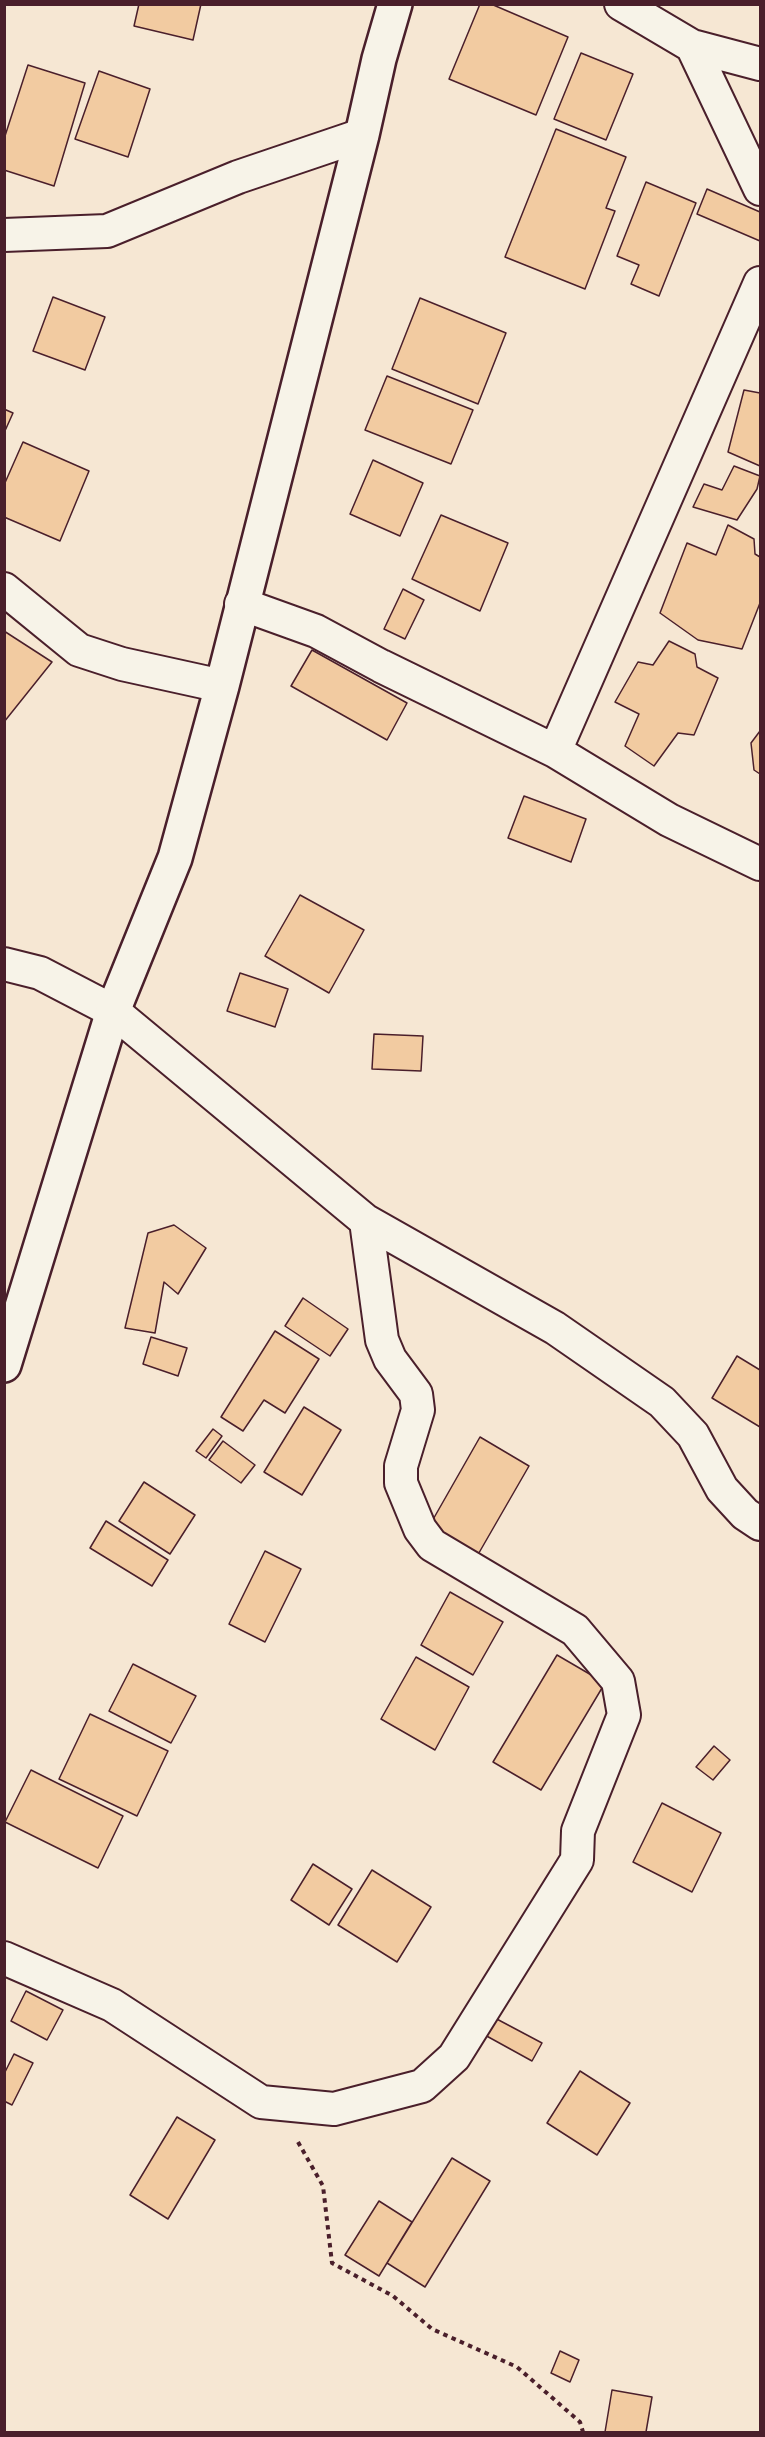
<!DOCTYPE html>
<style>
body{margin:0}
#map{position:relative;width:765px;height:2437px;overflow:hidden;background:#f6e7d3;font-family:"Balsamiq Sans",sans-serif}
canvas{display:block}
.frame{position:absolute;inset:0;border:6px solid #4a1f2b;pointer-events:none}
</style>
<div id="map">
<canvas width="765" height="2437"></canvas>
<div class="frame"></div>
</div>
<script>
const context = document.querySelector('canvas').getContext('2d');
context.lineJoin = 'round';
function fill(path, color) { context.fillStyle = color; context.fill(path, 'evenodd'); }
function strokePath(path, color, width, dash) { context.strokeStyle = color; context.lineWidth = width; context.lineCap = dash ? 'butt' : 'round'; context.setLineDash(dash || []); context.stroke(path); }
const building = new Path2D(`
 M139,4h62l-8,36 -59,-14z
 M480,4h11l77,33 -32,78 -87,-36z
 M581,53l52,21 -27,66 -52,-21z
 M28,65l57,18 -31,103 -50,-16v-31z
 M99,71l51,18 -22,68 -53,-18z
 M556,129l70,28 -20,51 9,3 -30,78 -80,-32z
 M646,182l50,21 -37,93 -28,-12 8,-19 -22,-9z
 M707,189l53,23v29l-63,-27z
 M53,297l52,20 -20,53 -52,-19z
 M420,298l86,35 -28,71 -86,-35z
 M387,376l86,34 -22,54 -86,-34z
 M744,390l16,3v73l-32,-14z
 M4,409l9,4 -9,20z
 M23,442l66,29 -29,70 -56,-24v-32z
 M373,460l50,23 -23,53 -50,-22z
 M734,466l26,10 -3,13 -20,31 -44,-13 11,-23 18,6z
 M441,515l67,28 -28,68 -68,-32z
 M728,525l26,14 1,15 5,3v46l-18,46 -44,-9 -38,-27 27,-70 29,12z
 M403,589l21,11 -19,39 -21,-10z
 M4,631l48,31 -48,60z
 M669,641l26,13 2,13 21,11 -24,57 -16,-2 -24,33 -29,-20 14,-32 -24,-12 23,-40 15,3z
 M312,650l95,53 -20,37 -96,-54z
 M760,731v43l-6,-4 -3,-27z
 M524,796l62,23 -15,43 -63,-24z
 M300,895l64,35 -35,63 -64,-37z
 M240,973l48,16 -13,38 -48,-16z
 M374,1034l49,2 -2,35 -49,-2z
 M174,1225l32,23 -28,46 -14,-12 -9,51 -30,-5 23,-95z
 M303,1298l45,31 -18,27 -45,-30z
 M275,1331l44,28 -34,54 -21,-13 -21,31 -22,-14z
 M151,1337l36,11 -9,28 -35,-12z
 M737,1356l23,14v57l-48,-29z
 M304,1407l37,23 -39,65 -38,-23z
 M213,1429l9,7 -16,22 -10,-7z
 M480,1437l49,29 -53,92 -49,-28z
 M223,1441l32,24 -14,18 -32,-23z
 M144,1482l51,33 -25,39 -51,-33z
 M106,1521l62,39 -16,26 -62,-38z
 M265,1551l36,18 -36,73 -36,-18z
 M450,1592l53,30 -30,53 -52,-30z
 M557,1655l48,28 -64,107 -48,-28z
 M416,1657l53,30 -34,63 -54,-31z
 M133,1664l63,32 -25,47 -62,-32z
 M90,1714l78,37 -31,65 -78,-37z
 M714,1746l16,14 -17,20 -17,-13z
 M31,1770l92,46 -25,52 -93,-46z
 M662,1803l59,30 -29,59 -59,-30z
 M313,1864l39,25 -23,36 -38,-25z
 M372,1870l59,37 -34,55 -59,-37z
 M26,1991l37,19 -16,30 -36,-19z
 M493,2017l49,26 -10,18 -49,-27z
 M14,2054l19,9 -21,42 -8,-4v-27z
 M580,2071l50,32 -33,52 -50,-32z
 M177,2117l38,23 -47,79 -38,-24z
 M452,2158l38,23 -65,106 -38,-24z
 M379,2201l33,21 -33,54 -34,-21z
 M560,2351l19,9 -9,22 -19,-9z
 M612,2390l40,7 -6,35h-41z`);
fill(building, '#f2cba1');
strokePath(building, '#4a1f2b', 1.5);
const minor = new Path2D(`
 M621,4l71,42 68,18
 M692,46l68,143
 M4,235l103,-4 131,-54 124,-42
 M4,589l75,61 43,14 100,22
 M241,604l75,27 65,35 174,85 114,69 91,44
 M555,751l205,-468
 M4,964l36,9 73,38 253,210 189,107 107,74 31,33 29,54 23,25 15,10
 M4,1958l108,47 149,97 73,7 88,-23 32,-29 123,-197 1,-29 46,-116 -6,-34 -43,-51 -143,-85 -12,-16 -19,-46v-17l17,-56 -2,-16 -26,-35 -8,-19 -16,-119`);
const tertiary = new Path2D(`
 M4,1365l109,-354 62,-153 47,-172 140,-551 17,-76 16,-55`);
strokePath(minor, '#4a1f2b', 36);
strokePath(tertiary, '#4a1f2b', 38);
strokePath(new Path2D(`
 M298,2142l25,44 9,77 61,33 39,33 85,38 63,55 3,10`), '#4a1f2b', 4, [4.5, 4.5]);
strokePath(minor, '#f7f3e8', 32);
strokePath(tertiary, '#f7f3e8', 33);
</script>
